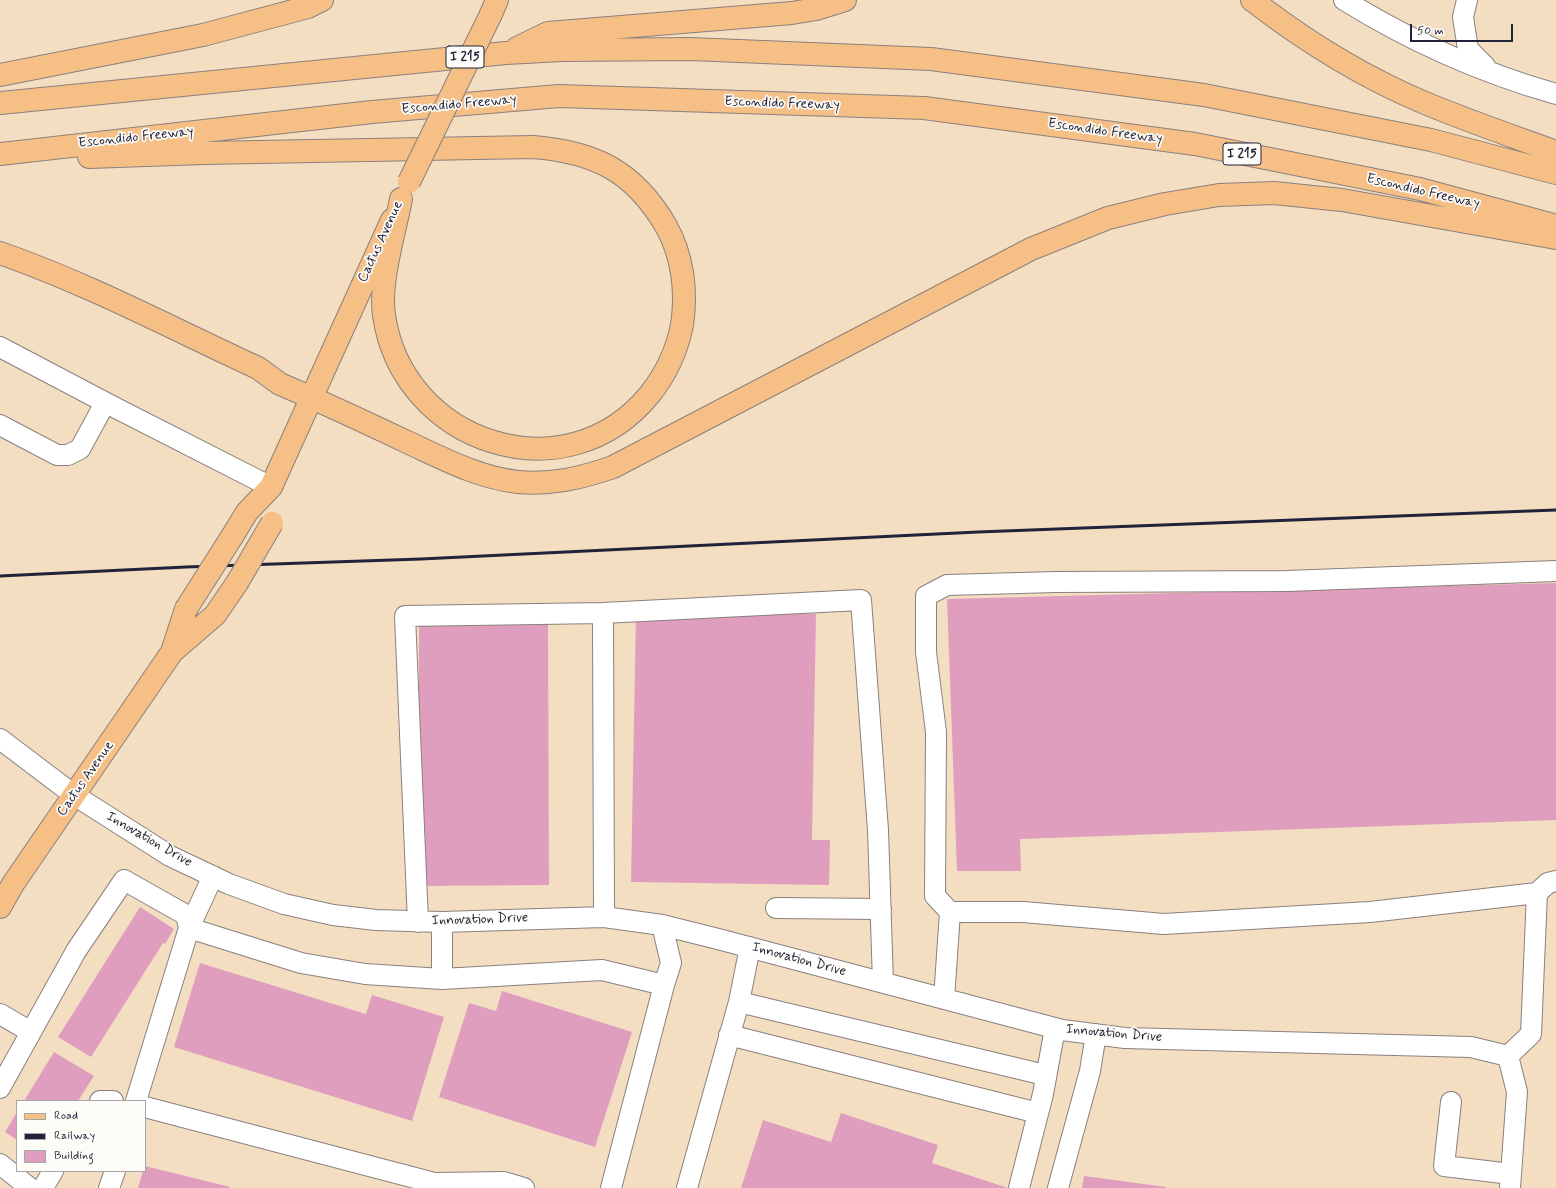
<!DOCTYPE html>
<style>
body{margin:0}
#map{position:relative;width:1556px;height:1188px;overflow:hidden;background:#f3dec2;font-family:Mynerve,sans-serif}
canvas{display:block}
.legend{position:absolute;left:16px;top:1100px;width:130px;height:72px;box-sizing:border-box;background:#fdfcf7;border:1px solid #a5a5ac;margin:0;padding:5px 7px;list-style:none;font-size:12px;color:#22223b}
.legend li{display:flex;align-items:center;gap:8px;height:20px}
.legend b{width:20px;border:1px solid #a5a5ac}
.scale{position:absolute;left:1410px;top:24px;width:103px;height:18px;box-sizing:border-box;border:2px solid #22223b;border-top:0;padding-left:5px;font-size:12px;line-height:14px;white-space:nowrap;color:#22223b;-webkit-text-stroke:3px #fdfcf7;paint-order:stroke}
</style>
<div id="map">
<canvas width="1556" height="1188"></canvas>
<ul class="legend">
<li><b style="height:5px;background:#f5bf86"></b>Road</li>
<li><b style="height:5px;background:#22223b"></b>Railway</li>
<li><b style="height:11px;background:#e09ebf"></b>Building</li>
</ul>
<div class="scale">50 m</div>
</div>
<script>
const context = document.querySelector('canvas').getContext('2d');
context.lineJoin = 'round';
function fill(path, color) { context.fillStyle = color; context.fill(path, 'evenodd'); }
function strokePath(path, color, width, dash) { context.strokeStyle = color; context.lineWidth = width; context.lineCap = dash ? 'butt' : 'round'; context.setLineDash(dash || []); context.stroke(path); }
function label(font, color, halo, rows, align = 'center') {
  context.font = font + ' Mynerve,sans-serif'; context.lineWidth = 3.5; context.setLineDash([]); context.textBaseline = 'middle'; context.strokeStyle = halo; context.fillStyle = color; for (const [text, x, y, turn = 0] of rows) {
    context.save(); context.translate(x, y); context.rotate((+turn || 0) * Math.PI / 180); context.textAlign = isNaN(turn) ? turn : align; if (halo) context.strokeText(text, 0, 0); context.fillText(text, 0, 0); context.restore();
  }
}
fill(new Path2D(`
 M1556,583v237l-536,19 1,32h-64l-10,-272z
 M636,612l180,2 -4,226h18l-1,45 -198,-3z
 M548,622l1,263 -130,1v-263z
 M140,907l34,22 -9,15 -2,-1 -72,114 -33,-20z
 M200,963l166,51 6,-19 72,22 -32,104 -238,-74z
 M502,991l130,41 -37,115 -156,-50 30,-94 27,8z
 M54,1052l40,24 -16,25h-54z
 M17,1112v28l-12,-8z
 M841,1113l97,32 -6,18 76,25h-267l22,-68 68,22z
 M145,1166l85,21v1h-92l5,-17h2z
 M1084,1176l82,11v1h-84z`), '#e09ebf');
const minor = new Path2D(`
 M1344,0c66,41 138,73 212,94
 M1467,0l-4,17 5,32 17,17
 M0,347l114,60 157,80
 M0,425l57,30h11l12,-6 25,-46
 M0,739l74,56 96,61 59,28 55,20 49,11 43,5 66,2 162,-5 58,8 56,14 344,91 63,8 346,9 37,9 9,36 -7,96
 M213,876l-24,52 112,35 64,11 77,5
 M776,908l105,1
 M950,912h73l141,12 206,-12 167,-19
 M604,917l-1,-304 258,-13 17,230 5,153
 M418,922l-13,-306 198,-3
 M442,922v57l160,-9 62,15 7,-22 -9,-38
 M944,999l6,-87 -15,-16 1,-164 -10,-80v-56l21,-11 109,-3 231,-1 269,-10
 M739,1002l306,73
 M0,1014l31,18 -31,56
 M31,1032l45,-81 48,-71 62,35 3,13 -53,173
 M729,1035l309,78
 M1508,1056l23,-22 6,-141 11,-10 8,-2
 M100,1101h13
 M1451,1102l-7,64 67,8
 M145,1107l289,76 70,-1
 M0,1164l30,24
 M43,1188l10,-17
 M109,1188l6,-17
 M503,1188l1,-6 20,6
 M611,1188l53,-203
 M687,1188l52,-186 11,-55
 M1019,1188l24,-94 12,-66
 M1058,1188l32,-117 6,-37`);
const major = new Path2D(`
 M491,14l6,-14
 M233,535l14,-23 24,-25 121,-267
 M172,652l14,-43
 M0,907l13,-23 159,-232 43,-37 22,-32`);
const highway = new Path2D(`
 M1252,0c53,41 111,77 173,103 43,18 87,33 131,49
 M517,48l31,-15 244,-20 24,-4 29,-9
 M0,75l203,-40 105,-28 14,-7
 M0,103l506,-50 56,-3 129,-1 240,10 273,36 227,45 125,33
 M0,154l372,-42 187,-16 365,12 271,36 225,45 130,35
 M89,157l115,-4 329,-6c62,5 101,24 133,79 17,30 21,66 16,99 -5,25 -16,49 -32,69 -84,104 -248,49 -266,-79 -5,-33 11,-84 17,-116
 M0,253c89,31 173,76 258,115l22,16c42,18 85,38 127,58 35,16 72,36 111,40 35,3 63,-4 95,-15l418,-218 77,-31 57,-14 54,-9 55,-2 68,7 214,38`);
strokePath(minor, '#8a807e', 22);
strokePath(major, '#8a807e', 24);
strokePath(highway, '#8a807e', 24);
strokePath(minor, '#fff', 20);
strokePath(major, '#f5bf86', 22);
strokePath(highway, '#f5bf86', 22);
strokePath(new Path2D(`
 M0,576l186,-9 235,-8 557,-27 578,-22`), '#22223b', 3);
const majorBridge = new Path2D(`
 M409,182l82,-168
 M237,583l35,-60
 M186,609l47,-74`);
strokePath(majorBridge, '#8a807e', 24, []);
strokePath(majorBridge, '#f5bf86', 22);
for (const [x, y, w] of [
 [465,57,38],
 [1242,154,38]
]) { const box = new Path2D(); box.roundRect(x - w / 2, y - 11, w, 22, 3); context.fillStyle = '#fdfcf7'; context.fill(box); strokePath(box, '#22223b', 1); }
label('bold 13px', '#22223b', null, [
 ["I 215",465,57],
 ["I 215",1242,154]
]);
label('14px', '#22223b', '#fdfcf7', [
 ["Escondido Freeway",782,104,2],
 ["Escondido Freeway",459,105,-5],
 ["Escondido Freeway",1105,132,8],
 ["Escondido Freeway",136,138,-6],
 ["Escondido Freeway",1423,192,13],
 ["Cactus Avenue",381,242,-65],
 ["Cactus Avenue",86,779,-55],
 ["Innovation Drive",149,840,30],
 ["Innovation Drive",480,920,-2],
 ["Innovation Drive",799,960,15],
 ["Innovation Drive",1114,1034,5]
]);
</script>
